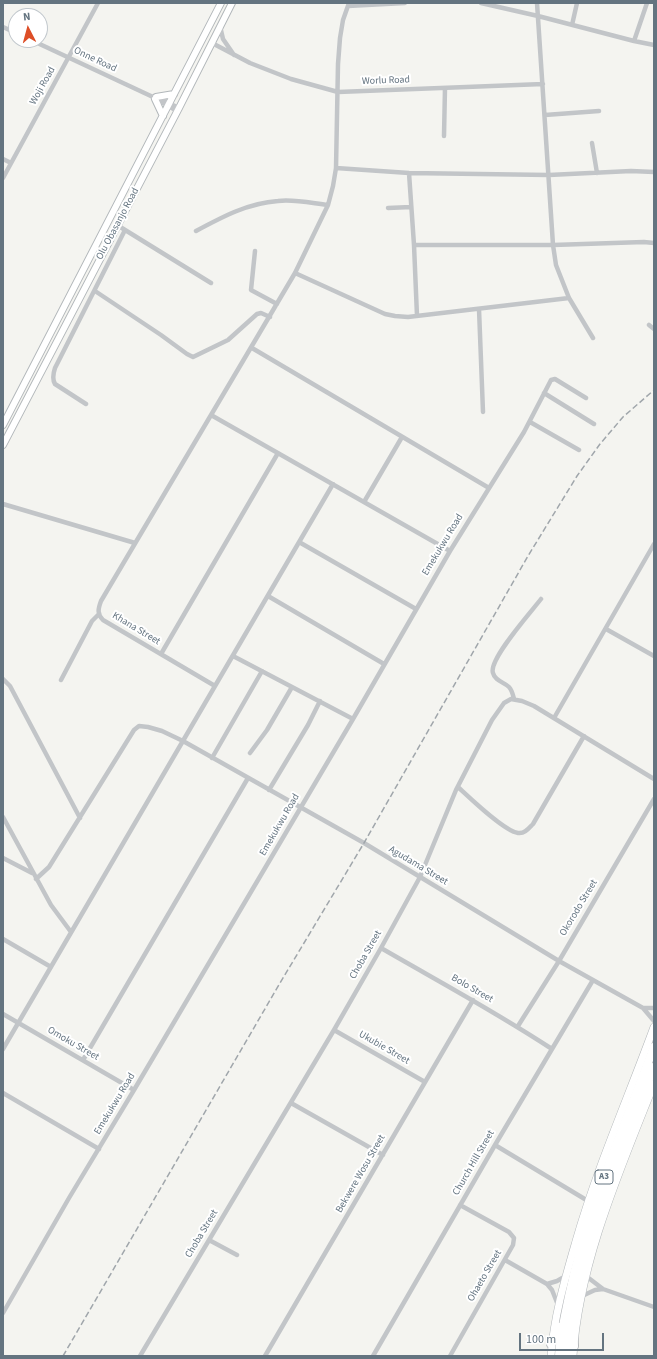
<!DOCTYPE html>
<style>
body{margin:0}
#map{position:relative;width:657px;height:1359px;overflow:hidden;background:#f4f4f0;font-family:"Source Sans 3",sans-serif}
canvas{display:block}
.frame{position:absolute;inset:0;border:4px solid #647480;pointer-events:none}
.north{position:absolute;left:8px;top:8px;width:40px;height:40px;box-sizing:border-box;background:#fff;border:1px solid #c1c7cc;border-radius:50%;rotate:354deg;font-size:11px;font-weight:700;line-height:16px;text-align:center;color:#647480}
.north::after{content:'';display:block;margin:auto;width:14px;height:18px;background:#dd4e27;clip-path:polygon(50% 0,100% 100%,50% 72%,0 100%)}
.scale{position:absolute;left:519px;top:1333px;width:85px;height:18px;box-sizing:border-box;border:2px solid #647480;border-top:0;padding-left:5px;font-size:12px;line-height:14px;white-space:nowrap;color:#647480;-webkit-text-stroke:3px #fff;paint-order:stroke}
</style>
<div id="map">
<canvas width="657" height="1359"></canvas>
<div class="frame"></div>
<div class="north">N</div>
<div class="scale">100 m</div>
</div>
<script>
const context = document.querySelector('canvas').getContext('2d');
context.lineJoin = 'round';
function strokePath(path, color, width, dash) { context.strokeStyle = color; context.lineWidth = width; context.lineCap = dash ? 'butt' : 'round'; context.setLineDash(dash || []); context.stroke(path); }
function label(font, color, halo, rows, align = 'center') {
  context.font = font + ' "Source Sans 3",sans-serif'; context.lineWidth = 4; context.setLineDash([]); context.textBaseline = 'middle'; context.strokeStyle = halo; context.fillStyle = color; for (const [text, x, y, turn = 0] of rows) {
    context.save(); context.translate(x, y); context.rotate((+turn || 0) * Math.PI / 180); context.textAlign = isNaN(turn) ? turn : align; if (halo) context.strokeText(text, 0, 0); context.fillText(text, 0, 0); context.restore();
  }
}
const secondary = new Path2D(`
 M156,97l18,-3
 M155,99l8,17
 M3,425l218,-422
 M3,445l176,-337 53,-105`);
const primary = new Path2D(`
 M551,1356c3,-40 14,-77 25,-115 21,-73 52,-143 78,-214
 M573,1356c6,-93 47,-186 81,-272`);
const highway = new Path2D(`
 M573,1331l1,15
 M551,1344l8,-17
 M559,1356c1,-20 6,-40 10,-60 18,-86 54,-167 85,-249
 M567,1356c1,-36 10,-70 20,-104 18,-63 43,-124 67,-185`);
strokePath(secondary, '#b2b7ba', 8);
strokePath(primary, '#b2b7ba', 8);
strokePath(highway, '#b4b7ba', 10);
strokePath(new Path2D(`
 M481,3l57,13 96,25 20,4
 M537,3l16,242 3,20 13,33 24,40
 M348,6l57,-3
 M572,25l5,-22
 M220,26l3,13 11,16
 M3,27l13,6
 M31,40l122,57 24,14
 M634,41l13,-38
 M212,43l38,20 41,16 47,13 205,-8
 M156,97l23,11
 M545,115l54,-4
 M444,136l1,-48
 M592,143l5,30
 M3,159l8,4
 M336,168l73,5 140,2 82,-4 23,1
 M409,173l5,72 3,71
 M3,178l95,-175
 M388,208l23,-1
 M117,225l94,58
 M196,231c26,-14 52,-28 82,-30 16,-2 33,2 50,4
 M414,245h139l91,-3 10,1
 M255,251l-4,39 26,14
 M295,273l90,41 10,2 13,1 161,-19
 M95,291l66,44 26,19 6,3 35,-17 29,-26 4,-1 9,4
 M479,309l4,103
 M649,325l5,4
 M252,348l237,140
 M544,393l50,31
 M86,404l-31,-20c-3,-5 -2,-10 0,-16l70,-138
 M211,415l239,136
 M530,422l49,28
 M364,502l38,-65
 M3,504l132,39
 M299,542l117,67
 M268,596l116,68
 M606,629l48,27
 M161,654l117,-201
 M233,656l120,63
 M3,679l7,7 70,132
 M61,680l31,-59 7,-7
 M215,686l-112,-66c-6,-6 -5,-11 -2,-19l194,-328 33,-68 5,-19 3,-18 2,-104 2,-26 3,-18 6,-17
 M514,699c-1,-4 -2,-9 -5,-12 -5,-5 -14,-6 -16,-14 -5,-13 38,-61 48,-74
 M554,718l100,-174
 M250,753l17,-23 25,-43
 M212,758l50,-87
 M458,787c12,11 46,44 60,46 7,1 11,-5 15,-9l51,-88
 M269,790l39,-65 12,-24
 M3,817l48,88 20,27
 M3,858l29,15
 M36,879l13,-12 85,-137 5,-4 9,1 14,4 21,10 181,102 195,118 84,47 11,13
 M3,939l48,28
 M381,948c57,33 115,64 171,101
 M643,1008h11
 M3,1014l131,76
 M518,1026l41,-65 95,-162
 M334,1030l91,52
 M3,1049l330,-565
 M83,1060l165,-282
 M3,1093l96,56
 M291,1103l92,52
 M495,1145l93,56
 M209,1240l28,15
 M505,1260l42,24 5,6 6,15
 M586,1276l17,13 51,18
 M547,1284l10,-3 7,-4
 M582,1296l13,-6 8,-1
 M3,1313l66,-115 65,-108 219,-371 97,-168 74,-119 26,-50 1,-2 4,-1 31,19
 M140,1356l194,-326 47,-82 39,-71 36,-87 36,-70 12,-17 7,-4 11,2 12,5 120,73
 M265,1356l208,-356
 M373,1356l122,-211 98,-165
 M450,1356l63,-111 1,-7 -5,-6 -49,-27`), '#c2c5c8', 4.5);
strokePath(secondary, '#fff', 6);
strokePath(primary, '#fff', 7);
strokePath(highway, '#fff', 8);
strokePath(new Path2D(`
 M63,1356l217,-373 84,-140 164,-287 49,-80 23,-32 23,-27 31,-27`), '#a0a6ab', 1.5, [6, 3]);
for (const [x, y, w] of [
 [604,1177,18]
]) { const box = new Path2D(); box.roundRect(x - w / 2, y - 7, w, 14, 3); context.fillStyle = '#fff'; context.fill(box); strokePath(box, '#647480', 1); }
label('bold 9px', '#647480', null, [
 ["A3",604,1177]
]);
label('10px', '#647480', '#fff', [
 ["Onne Road",95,60,25],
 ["Worlu Road",386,81,-2],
 ["Woji Road",43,86,-61],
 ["Olu Obasanjo Road",118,224,-62],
 ["Emekukwu Road",443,545,-59],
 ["Khana Street",136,629,31],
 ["Emekukwu Road",280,825,-60],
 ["Agudama Street",418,866,31],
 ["Okorodo Street",579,908,-59],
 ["Choba Street",366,955,-60],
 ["Bolo Street",472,989,30],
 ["Omoku Street",73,1044,30],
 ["Ukubie Street",384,1048,30],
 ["Emekukwu Road",115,1104,-59],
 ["Church Hill Street",474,1163,-60],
 ["Bekwere Wosu Street",361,1174,-60],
 ["Choba Street",202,1234,-59],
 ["Ohaeto Street",485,1276,-60]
]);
</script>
